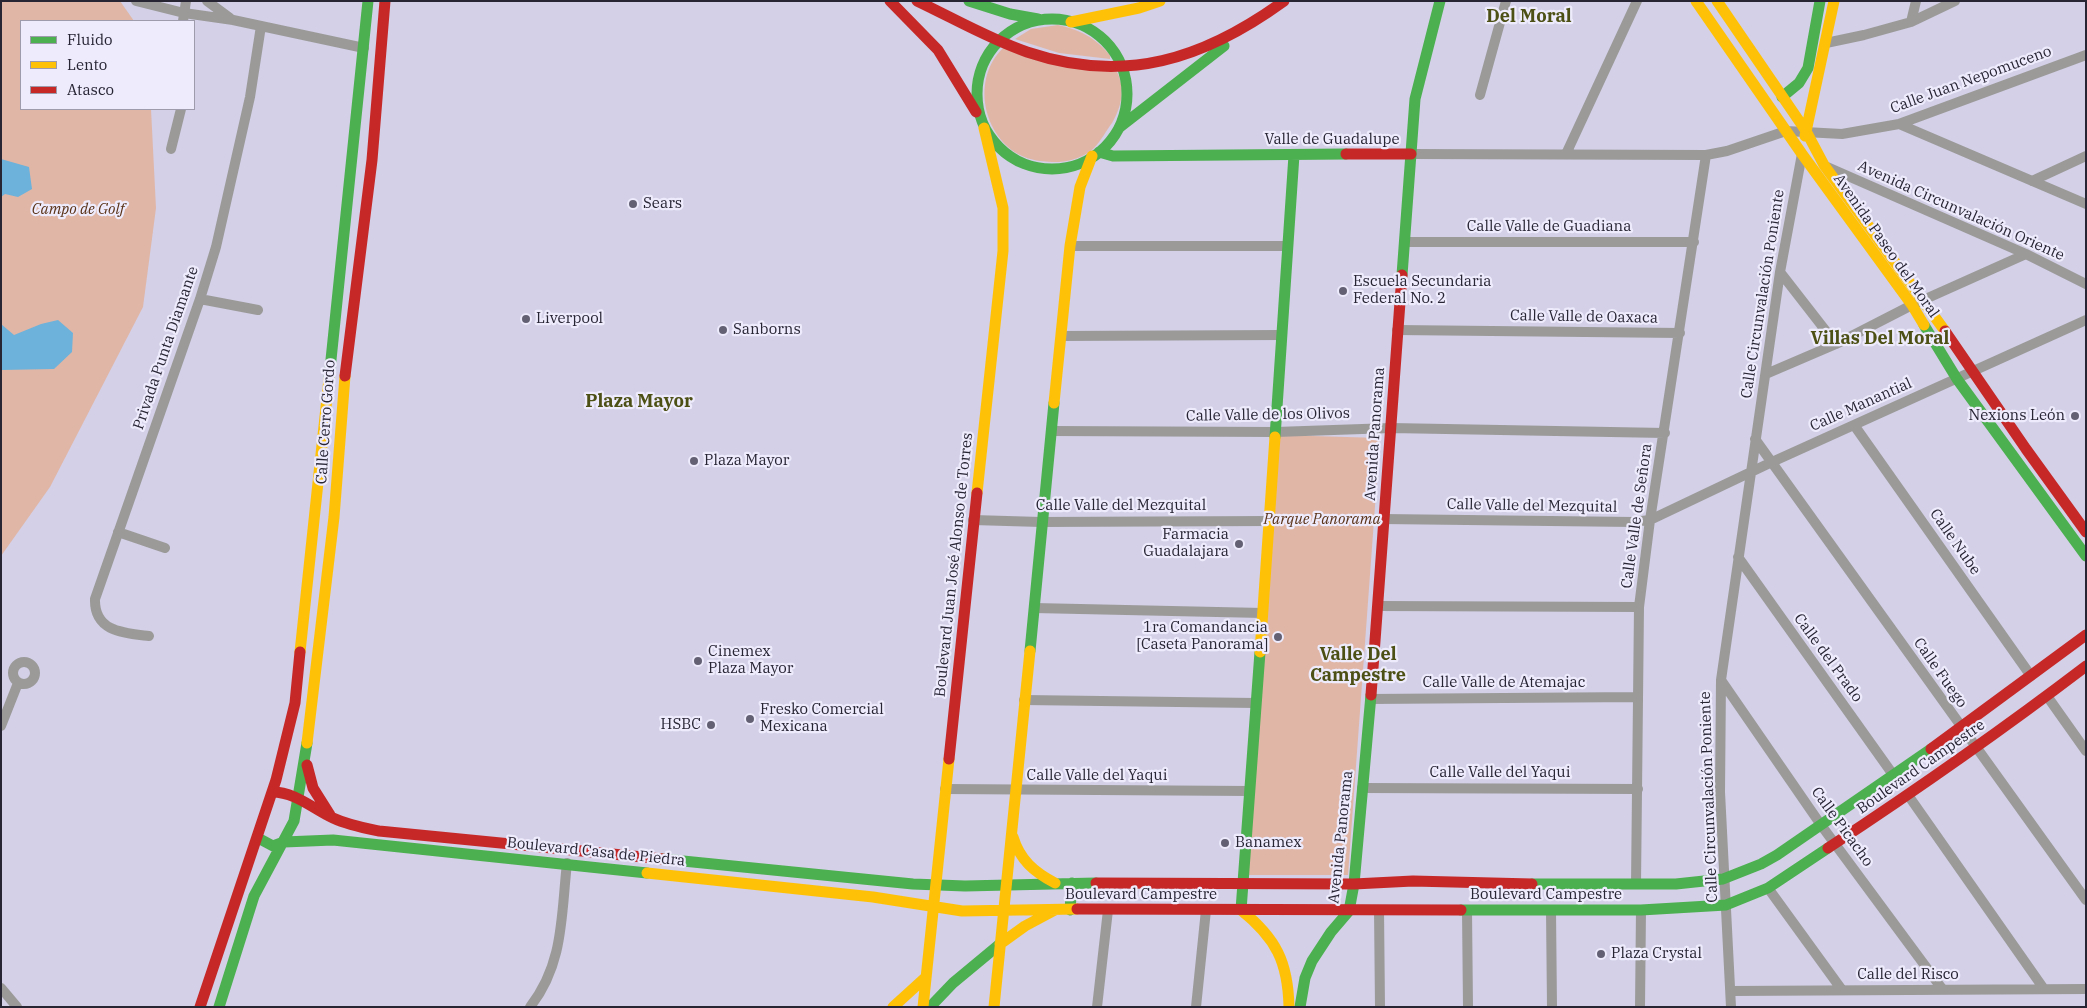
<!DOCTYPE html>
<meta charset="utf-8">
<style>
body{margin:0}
#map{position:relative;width:2087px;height:1008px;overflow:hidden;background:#d3d0e7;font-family:"IBM Plex Serif",serif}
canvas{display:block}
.frame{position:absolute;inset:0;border:2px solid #272434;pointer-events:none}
.legend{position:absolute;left:20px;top:20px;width:175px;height:90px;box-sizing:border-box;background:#edebfc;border:1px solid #9e9bac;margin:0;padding:6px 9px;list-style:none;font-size:15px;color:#272434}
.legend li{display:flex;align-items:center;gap:10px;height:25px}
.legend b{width:25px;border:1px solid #9e9bac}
</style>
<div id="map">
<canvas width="2087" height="1008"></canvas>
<div class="frame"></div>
<ul class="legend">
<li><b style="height:6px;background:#4caf50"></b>Fluido</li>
<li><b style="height:6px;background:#ffc107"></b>Lento</li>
<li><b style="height:6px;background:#c62828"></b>Atasco</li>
</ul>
</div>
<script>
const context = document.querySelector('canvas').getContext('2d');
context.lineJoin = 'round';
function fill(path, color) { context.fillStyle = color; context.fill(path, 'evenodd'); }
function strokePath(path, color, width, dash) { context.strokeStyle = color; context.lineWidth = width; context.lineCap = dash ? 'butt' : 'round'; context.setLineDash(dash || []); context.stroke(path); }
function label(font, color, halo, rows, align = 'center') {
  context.font = font + ' "IBM Plex Serif",serif'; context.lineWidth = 4.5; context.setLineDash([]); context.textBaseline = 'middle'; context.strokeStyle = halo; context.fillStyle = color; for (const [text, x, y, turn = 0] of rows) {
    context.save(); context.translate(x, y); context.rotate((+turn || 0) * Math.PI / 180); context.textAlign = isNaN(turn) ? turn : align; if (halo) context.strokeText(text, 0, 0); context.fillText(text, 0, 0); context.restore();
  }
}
fill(new Path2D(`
 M1,1h119l14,20h-113v88h130l5,99 -13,99 -93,180 -49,69z
 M1058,25c23,5 37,13 52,30v4l-51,-6 -44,-14 16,-10z
 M1003,48l114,24c9,17 4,36 -5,51 -6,8 -11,18 -18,25 -9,9 -23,13 -35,14 -14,0 -29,-1 -41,-8 -36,-21 -46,-76 -15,-106z
 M1278,435l102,3 -32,437h-103z`), '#e0b6a7');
fill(new Path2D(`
 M1,159l28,8 3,22 -14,8 -13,-3 -4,3z
 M58,320l15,13 -1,19 -18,17 -53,1v-46l13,11 27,-11z`), '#6cb2da');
strokePath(new Path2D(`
 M136,1l48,12 49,7 131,28
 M207,1l23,17
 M183,21l3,-20
 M1911,22l5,-21
 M1826,43l38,-8 47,-13 44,-21
 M1480,95l26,-94
 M1899,124l187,80
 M171,149l10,-40
 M1411,154l295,1 21,-4 59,-20 56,3 57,-10 187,-69
 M1566,154l71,-153
 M1825,166l201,88 60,30
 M2032,181l54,-25
 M1404,242h290
 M1070,246h218
 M1780,272l56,72
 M200,299l58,11
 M1397,330l283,3
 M1061,336l221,-1
 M1766,374l70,-30 76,-39 114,-51
 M1854,425l177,251
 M1051,431l225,1 115,-4 274,5
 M1755,439l331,461
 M1383,519l250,3 17,-2 122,-58 314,-142
 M973,520l68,2 229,-1
 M118,532l47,16
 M1738,557l156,219
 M1378,606l261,1
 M1034,608l229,5
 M149,636c-25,-3 -55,-4 -54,-37l105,-300 16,-52 34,-150 11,-71
 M13 673a11 11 0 1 1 22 0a11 11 0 1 1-22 0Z
 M1721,680l100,145 122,165
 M2047,696l39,55
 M1370,699l268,-2
 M1024,700l231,3
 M1,726l17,-43
 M1362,788l276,1
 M945,789l304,2
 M1908,795l136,194
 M1636,884l3,-277 11,-87 56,-365
 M1768,888l74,102
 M1379,910l1,97
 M1467,911l1,96
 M1551,911l1,96
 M1,988l16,19
 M1731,991l355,-2
 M530,1007c34,-43 31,-91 37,-144
 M1097,1007l11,-97
 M1196,1007l10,-97
 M1640,1007l1,-97
 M1731,1007l-11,-215 1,-112 59,-408 22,-118`), '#9b9a99', 10);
strokePath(new Path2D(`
 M969,1l41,13 28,5
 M977 94a75 75 0 1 1 150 0a75 75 0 1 1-150 0Z
 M1782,97l17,-14 9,-15 12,-67
 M1120,127l104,-81
 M1099,152l14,4 233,-2
 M1402,275l13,-176 25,-98
 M1924,325l33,54 129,177
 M329,379l39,-378
 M1275,437l19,-282
 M1030,651l24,-248
 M258,838l15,8 11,-4 49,-2 314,33
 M663,859l250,25 52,2 131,-3
 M1532,884h144l47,-5 38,-15 16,-9 154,-106
 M1070,910l2,-27
 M1241,910l19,-258
 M1461,910h180l85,-5 42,-17 60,-40
 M219,1007l35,-111 40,-75 13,-78
 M930,1007l23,-24 47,-39
 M1300,1007l5,-29 7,-17 19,-29 18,-21 5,-27 17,-189`), '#4caf50', 11);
strokePath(new Path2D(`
 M1696,1l106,153 110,151 12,20
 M1717,1l89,130 18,34 121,166
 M1071,22l68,-14 21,-7
 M1805,136l29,-135
 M1054,403l16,-157 10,-59 12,-31
 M977,493l26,-242v-43l-19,-80
 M300,652l29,-273
 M1260,652l15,-215
 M307,743l27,-226 11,-141
 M1013,837c7,23 21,35 42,46
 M647,873l226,24 89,14 115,-2
 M1241,910c35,28 47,52 48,97
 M1000,944l25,-18 30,-16
 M893,1007l33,-30
 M923,1007l26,-248
 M994,1007l36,-356`), '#ffc107', 11);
strokePath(new Path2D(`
 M890,1l48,49 38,62
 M917,1c36,17 72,38 110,51 98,33 177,7 257,-51
 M1346,154h65
 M1945,331l81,118 60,83
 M345,376l27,-216 13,-159
 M1371,695l31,-420
 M1931,749l155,-114
 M949,759l28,-266
 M307,765l6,23 17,27
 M272,792c24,0 41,17 61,26 15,7 31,10 46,13l284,28
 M1828,848c88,-58 174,-118 258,-182
 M1096,883l258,1 59,-3 119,3
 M1077,909l384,1
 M200,1007l76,-227 19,-77 5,-51`), '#c62828', 11);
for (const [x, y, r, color] of [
 [633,204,5,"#636073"],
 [1343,291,5,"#636073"],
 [526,319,5,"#636073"],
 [723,330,5,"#636073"],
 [2075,416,5,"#636073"],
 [694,461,5,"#636073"],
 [1239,544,5,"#636073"],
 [1278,637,5,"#636073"],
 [698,661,5,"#636073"],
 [750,719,5,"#636073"],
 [711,725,5,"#636073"],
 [1225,843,5,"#636073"],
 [1601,954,5,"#636073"]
]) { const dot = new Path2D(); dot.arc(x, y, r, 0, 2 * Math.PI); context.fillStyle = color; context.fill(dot); strokePath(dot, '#edebfc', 2); }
label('15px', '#272434', '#edebfc', [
 ["Calle Juan Nepomuceno",1971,80,-20],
 ["Valle de Guadalupe",1332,140],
 ["Avenida Circunvalación Oriente",1961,211,24],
 ["Calle Valle de Guadiana",1549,227],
 ["Avenida Paseo del Moral",1886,246,55],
 ["Calle Circunvalación Poniente",1763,294,-81],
 ["Calle Valle de Oaxaca",1584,317,1],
 ["Privada Punta Diamante",166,348,-71],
 ["Calle Manantial",1861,405,-24],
 ["Calle Valle de los Olivos",1268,415,-1],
 ["Calle Cerro Gordo",326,422,-86],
 ["Avenida Panorama",1375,434,-86],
 ["Calle Valle del Mezquital",1121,506],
 ["Calle Valle del Mezquital",1532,506,1],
 ["Calle Valle de Señora",1637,516,-82],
 ["Calle Nube",1955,542,55],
 ["Boulevard Juan José Alonso de Torres",954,565,-84],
 ["Calle del Prado",1828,658,54],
 ["Calle Fuego",1940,673,55],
 ["Calle Valle de Atemajac",1504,683],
 ["Boulevard Campestre",1921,767,-35],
 ["Calle Valle del Yaqui",1500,773],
 ["Calle Valle del Yaqui",1097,776],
 ["Calle Circunvalación Poniente",1709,797,-92],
 ["Calle Picacho",1842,827,54],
 ["Avenida Panorama",1341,837,-84],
 ["Boulevard Casa de Piedra",596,852,6],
 ["Boulevard Campestre",1141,895],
 ["Boulevard Campestre",1546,895],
 ["Calle del Risco",1908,975]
]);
label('15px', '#272434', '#edebfc', [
 ["Sears",643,204],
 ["Escuela Secundaria",1353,282],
 ["Federal No. 2",1353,299],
 ["Liverpool",536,319],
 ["Sanborns",733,330],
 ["Nexions León",2065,416,"right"],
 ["Plaza Mayor",704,461],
 ["Farmacia",1229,535,"right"],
 ["Guadalajara",1229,552,"right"],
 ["1ra Comandancia",1268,628,"right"],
 ["[Caseta Panorama]",1268,645,"right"],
 ["Cinemex",708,652],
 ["Plaza Mayor",708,669],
 ["Fresko Comercial",760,710],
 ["Mexicana",760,727],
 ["HSBC",701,725,"right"],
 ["Banamex",1235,843],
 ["Plaza Crystal",1611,954]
], 'left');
label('italic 15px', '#5a3217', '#edebfc', [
 ["Campo de Golf",78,210],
 ["Parque Panorama",1322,520]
]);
label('bold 18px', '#4d5015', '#edebfc', [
 ["Del Moral",1529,17],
 ["Villas Del Moral",1880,339],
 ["Plaza Mayor",639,402],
 ["Valle Del",1358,655],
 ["Campestre",1358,676]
]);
</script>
